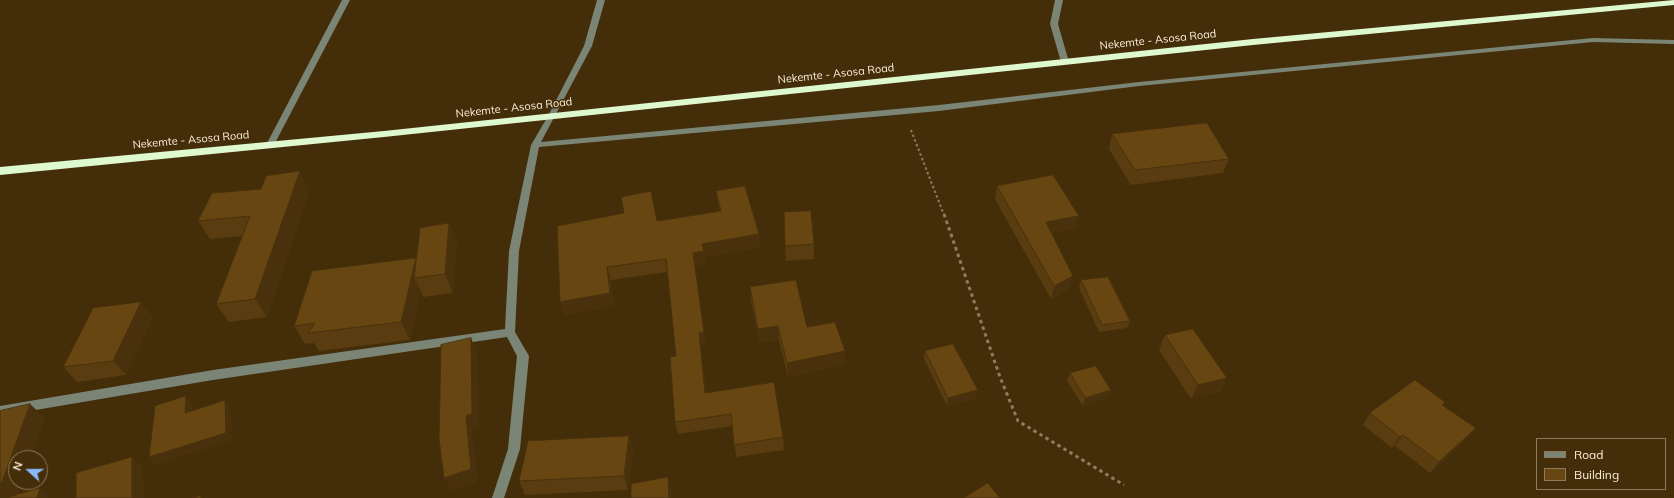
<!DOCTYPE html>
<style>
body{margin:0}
#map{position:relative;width:1674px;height:498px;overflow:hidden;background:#442d09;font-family:Mulish,sans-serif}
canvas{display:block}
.legend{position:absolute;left:1536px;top:438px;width:130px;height:52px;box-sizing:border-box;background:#442d09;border:1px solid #8e7a5d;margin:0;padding:5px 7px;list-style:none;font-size:12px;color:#fcedda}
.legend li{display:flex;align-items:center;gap:8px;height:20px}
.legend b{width:20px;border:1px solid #8e7a5d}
.north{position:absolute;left:8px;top:450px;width:40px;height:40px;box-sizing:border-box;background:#442d09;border:1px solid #8e7a5d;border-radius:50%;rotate:291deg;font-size:11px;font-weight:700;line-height:16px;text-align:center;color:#fcedda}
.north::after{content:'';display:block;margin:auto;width:14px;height:18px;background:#87bbfb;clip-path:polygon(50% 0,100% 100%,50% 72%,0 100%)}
</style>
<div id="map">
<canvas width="1674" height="498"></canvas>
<ul class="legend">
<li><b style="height:5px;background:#7a8575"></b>Road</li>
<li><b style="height:11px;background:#674611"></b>Building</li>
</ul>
<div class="north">N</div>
</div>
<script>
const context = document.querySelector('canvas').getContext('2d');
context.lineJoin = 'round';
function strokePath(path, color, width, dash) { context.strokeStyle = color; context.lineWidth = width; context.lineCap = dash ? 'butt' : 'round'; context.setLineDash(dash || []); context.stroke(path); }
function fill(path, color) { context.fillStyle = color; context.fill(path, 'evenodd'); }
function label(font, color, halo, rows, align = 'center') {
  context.font = font + ' Mulish,sans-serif'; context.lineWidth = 3; context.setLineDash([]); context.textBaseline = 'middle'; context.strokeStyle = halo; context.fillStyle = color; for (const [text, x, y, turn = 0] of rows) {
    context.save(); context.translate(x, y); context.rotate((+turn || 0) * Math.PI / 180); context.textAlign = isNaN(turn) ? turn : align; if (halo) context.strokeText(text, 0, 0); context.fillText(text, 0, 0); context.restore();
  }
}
strokePath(new Path2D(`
 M911,130l33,85`), '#8f7b5e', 2, [2.5, 2.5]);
strokePath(new Path2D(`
 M944,214l56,163 18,44 106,64`), '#8f7b5e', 3, [3.5, 3.5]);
fill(new Path2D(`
 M342,0h8l-76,145 -1,2h-6l-1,-2z
 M597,0h8l-13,46 -51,96 398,-37 200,-23 454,-44 81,2v4l-81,-2 -454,44 -200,25 -400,36 -20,104 -4,81 14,24 -9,93 -16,49h-12l16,-49 9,-93 -10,-19 -294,43 -213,36v-10l213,-36 292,-41 4,-78 22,-106 17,-29 36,-70z
 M1055,0h8l-5,24 11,38 -4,2 -4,-2 -11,-38z`), '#7a8575');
fill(new Path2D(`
 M1674,0v5l-421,40 -869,92 -384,38v-8l384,-36 869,-92z`), '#def8d0');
fill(new Path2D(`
 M1112,134l117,25 -6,14 -92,12 -22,-36z
 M997,186l79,43 -24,4 18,56 -19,10 -56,-100z
 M310,190l-43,127 -38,5 -13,-18 26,-68 -32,3 -12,-18z
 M716,191l43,43 1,13 -55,10 1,7 -11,1 11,80h-5l5,48 77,44 1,13 -48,7 -4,-31 -54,8 -3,-12 1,-66 -8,-84 -57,8 3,26 -50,9 -4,-13 97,-81 63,-9 -2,-8z
 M449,223l8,18 -4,52 -30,4 -2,-6 -11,49 -91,11 -5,-8 -9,1 -11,-18 122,-66z
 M814,244v15l-28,2 -1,-15z
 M1081,280l49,41 -3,7 -28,4 -20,-44z
 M750,287l57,40 38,24 -1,14 -56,12 -9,-37 -19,3 -9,-42z
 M153,317l-27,58 -49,7 -14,-15z
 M1165,335l62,43 -7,14 -29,7 -32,-49z
 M925,351l51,47 -29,8 -23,-47z
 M1070,373l41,17 -3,8 -25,8 -16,-25z
 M1445,402l-2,3 23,35 -36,33 -35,-27 -3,2 -29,-23 7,-12z
 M629,436l4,14 -5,40 -103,5 -6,-14z`), '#593c0f');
fill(new Path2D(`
 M300,171l10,19 -43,127 -12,-18z
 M1079,216l-3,13 -33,6 3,-13z
 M449,223l8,18 -4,52 -8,-19z
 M759,234l1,13 -55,10 1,7 -11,1 11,80h-5l6,61 -2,-13 -6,-60 -6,-80 9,-9z
 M416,258l8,19 -10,1 7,13 -11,49 -9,-18z
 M607,267l4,13 3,26 -50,9 -4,-13z
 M1073,276l-3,13 -19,10 3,-13z
 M141,302l12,15 -27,58 -13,-14z
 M778,326l1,14 -19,3 -2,-14z
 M471,338l6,14 2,75 -7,1 6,54 -27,9 -7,-13 22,-62z
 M845,351l-1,14 -56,12 -1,-14z
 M1227,378l-7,14 -29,7 7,-14z
 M978,390l-2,8 -29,8 1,-8z
 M1111,390l-3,8 -25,8 2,-8z
 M186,396l7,8 -2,17 -6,-8z
 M225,400l6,8 1,32 -76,25 -7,-8z
 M30,404l15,14 -14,40h-15v24h7l-5,13 -10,3h-8v-16z
 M1476,428l-10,12 -36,33 9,-11z
 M1403,435l-8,11 -3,2 8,-11z
 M629,436l4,14 -5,40 -4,-14z
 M132,457l11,11 1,30h-12z
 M668,477l3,11v10h-2z
 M40,488l9,8 -1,2h-11z`), '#48310c');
const building = new Path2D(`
 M1207,123l22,36 -94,11 -23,-36z
 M300,171l-45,128 -39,5 34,-88 -52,5 14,-28 49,-4 5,-13z
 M1053,175l26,41 -33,6 27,54 -19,10 -57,-100z
 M745,186l14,48 -57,10 2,7 -11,2 11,79 -5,1 6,60 69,-11 9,55 -49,8 -3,-31 -56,8 -5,-65 6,-1 -10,-97 -59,8 3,26 -50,9 -3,-76 67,-13 -3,-16 30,-6 6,30 64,-10 -5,-20z
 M811,211l3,33 -29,2 -1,-34z
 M449,223l-4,51 -31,4 6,-50z
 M416,258l-15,64 -93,11 7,-10 -21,3 18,-55z
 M1108,277l22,44 -28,4 -21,-45z
 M796,280l11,47 28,-5 10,29 -58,12 -9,-37 -20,3 -8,-42z
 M141,302l-28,59 -50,6 30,-59z
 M1193,329l34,49 -29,7 -33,-50z
 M471,338l1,76 -6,2 5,53 -27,9 -5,-39 2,-94z
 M953,344l25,46 -30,8 -23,-47z
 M1096,366l15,24 -26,8 -15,-25z
 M1415,380l30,22 -3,3 34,23 -37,34 -36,-27 -3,2 -30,-24z
 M186,396l-1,17 40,-13 1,33 -77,24 6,-51z
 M30,404l-28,78h-2v-71z
 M629,436l-5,40 -105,5 9,-40z
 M132,457v41h-56v-25z
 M668,477l1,21h-38v-14z
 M988,483l12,15h-36z
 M40,488l-3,10h-32z
 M201,495v3h-8z`);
fill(building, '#674611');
strokePath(building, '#48310c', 1);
label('11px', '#fcedda', '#442d09', [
 ["Nekemte - Asosa Road",1158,40,-6],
 ["Nekemte - Asosa Road",836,74,-6],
 ["Nekemte - Asosa Road",514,108,-6],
 ["Nekemte - Asosa Road",191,140,-5]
]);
</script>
